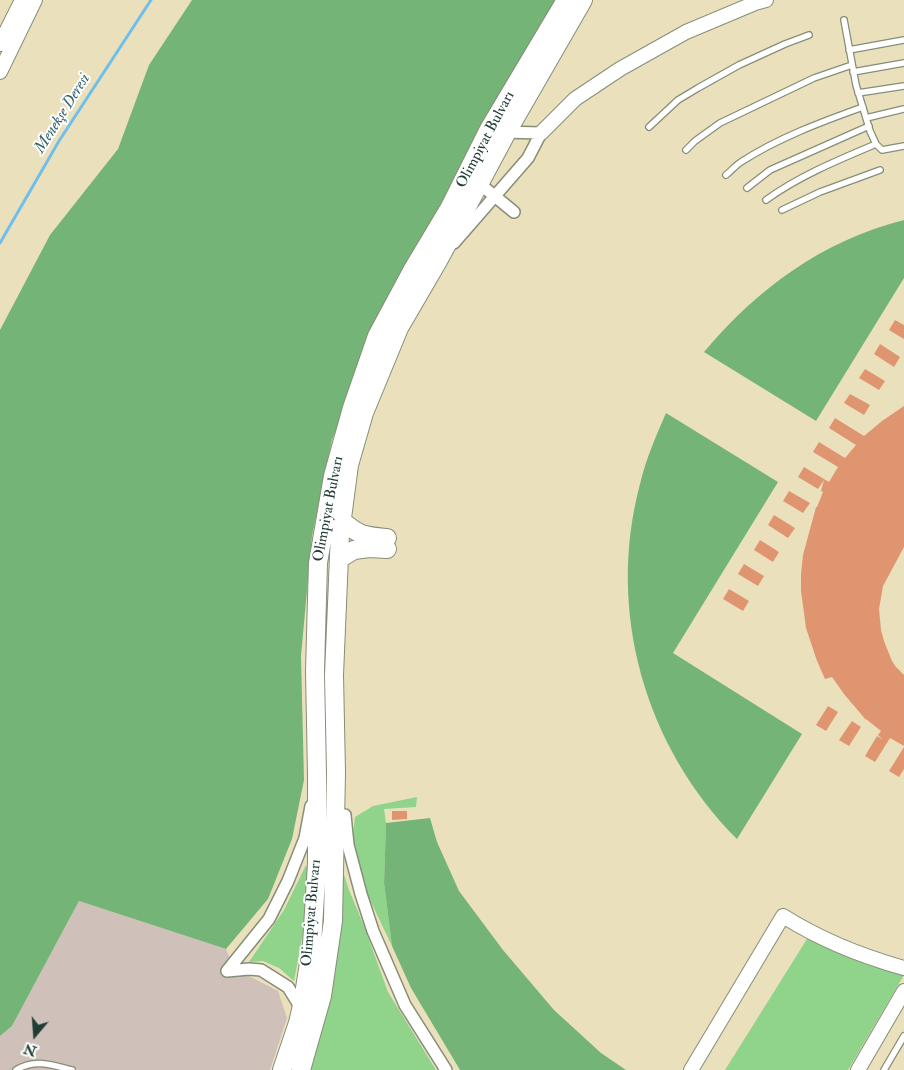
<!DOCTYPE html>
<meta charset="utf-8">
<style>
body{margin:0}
#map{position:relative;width:904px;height:1070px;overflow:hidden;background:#ebe0bc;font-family:"IM FELL Double Pica",serif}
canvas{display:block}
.north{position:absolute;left:10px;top:1010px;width:50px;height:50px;-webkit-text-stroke:4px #fff;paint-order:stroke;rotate:198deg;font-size:14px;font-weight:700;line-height:20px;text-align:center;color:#1f3d34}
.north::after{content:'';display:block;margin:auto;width:18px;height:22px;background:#1f3d34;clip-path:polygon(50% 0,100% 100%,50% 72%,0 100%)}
</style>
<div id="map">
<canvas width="904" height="1070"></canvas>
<div class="north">N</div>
</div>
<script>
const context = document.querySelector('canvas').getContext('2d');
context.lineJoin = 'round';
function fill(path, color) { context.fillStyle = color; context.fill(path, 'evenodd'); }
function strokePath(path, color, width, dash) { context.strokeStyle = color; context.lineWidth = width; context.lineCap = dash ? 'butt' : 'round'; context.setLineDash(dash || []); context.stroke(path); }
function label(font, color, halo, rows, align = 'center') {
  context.font = font + ' "IM FELL Double Pica",serif'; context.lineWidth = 4; context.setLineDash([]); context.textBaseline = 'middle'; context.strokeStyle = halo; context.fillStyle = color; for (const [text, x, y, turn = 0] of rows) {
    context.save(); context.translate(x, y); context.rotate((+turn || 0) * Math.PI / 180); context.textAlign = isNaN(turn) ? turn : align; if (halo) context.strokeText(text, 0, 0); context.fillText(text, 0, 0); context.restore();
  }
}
fill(new Path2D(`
 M79,901l147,48 11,27h12l29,15 9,27 -17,52h-270v-34l12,-10z`), '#cfc0ba');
fill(new Path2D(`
 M417,797l-1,10 -32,2 2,14 -2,60 8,63 -30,-63 -9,-47 2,-19 18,-11z
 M340,862l9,28 15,36 24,66 48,78h-128z
 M306,865l2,6 -4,57 -10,53 -15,-13 -16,-7 -14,1 35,-52z
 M807,939l48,19 49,17 -56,95h-123z`), '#90d38b');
fill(new Path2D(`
 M192,0h364l-76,131 -86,160 -32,73 -30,76 -20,96 -11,120 3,124 -12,59 -24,60 -42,50 -147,-48 -67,125 -12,10v-706l50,-95 68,-86 31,-84z
 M904,220v58l-88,143 -112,-69c54,-64 118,-111 200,-132z
 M666,413l112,69 -105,171 129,81 -65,105c-92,-92 -131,-228 -97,-355 6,-25 16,-48 26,-71z
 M430,818l7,24 22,49 44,59 51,60 47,43 25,17h-166l-49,-82 -19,-42 -8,-63 2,-60z`), '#74b577');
strokePath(new Path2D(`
 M0,243l59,-102 92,-141`), '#70bfeb', 3);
fill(new Path2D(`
 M895,320l9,5v14l-15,-9z
 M880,344l20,13 -6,10 -20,-13z
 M865,369l20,12 -6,9 -20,-12z
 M850,394l20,11 -6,10 -20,-12z
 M904,406v141l-21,39 -4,23 2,21 3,11 8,20 4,6 8,8v71l-14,-8 -15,24 -10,-6 12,-20 6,4 -5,-5 3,-4 -15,-12v1l-22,-26 -12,-17 -7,2 -8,-18 -11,-33 -5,-37v-17l2,-19 13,-48h1l6,-15 -2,-1 3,-11 -6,9 -20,-12 6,-10 25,15 9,-15 -25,-15 6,-10 26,16 11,-13 -27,-17 6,-10 29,18 18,-15z
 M789,491l21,12 -7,10 -20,-12z
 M774,515l21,13 -7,10 -20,-13z
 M760,540l19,12 -6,10 -19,-12z
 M744,564l20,12 -6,10 -20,-12z
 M729,589l20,12 -6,10 -20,-12z
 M828,706l10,6 -12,19 -10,-6z
 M852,721l9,6 -12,19 -10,-6z
 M904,747v22l-5,8 -10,-6z
 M392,811h15v8l-15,1z`), '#e09571');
const service = new Path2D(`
 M844,20l12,65 14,46 6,13 6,6 22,-4
 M849,50l55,-10
 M853,72l51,-9
 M858,93l46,-7
 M866,118l38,-9
 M649,127l29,-27 20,-12 41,-23 46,-21 24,-9
 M686,150l9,-9 25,-18 94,-45 38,-13
 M726,175c5,-4 9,-9 15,-13 37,-24 80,-40 122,-55
 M747,188l23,-18 99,-44
 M766,200c33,-24 72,-40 110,-56
 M782,210l38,-18 60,-22
 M16,1070c19,-12 36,-5 56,0
 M884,1070l20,-34`);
const minor = new Path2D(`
 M475,180l39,32
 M454,243l74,-85 13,-25 -38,-1
 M345,815l3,30 13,49 12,37 32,74 41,65
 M227,971l42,-52 19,-38 17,-43 6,-32
 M227,971l22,-2 12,1 27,17 13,21`);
const tertiary = new Path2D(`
 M0,44l22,-44
 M0,72l35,-72
 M541,133l34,-34 45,-30 66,-37 69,-29 11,-3
 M691,1070l92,-154c38,24 78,40 121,52
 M858,1070l46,-79`);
const primary = new Path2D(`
 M342,521c18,15 22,15 45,17
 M339,559l15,-9 15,-2 18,1
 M282,1070l16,-47 5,-22 9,-57 5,-81v-88l-2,-104 3,-108 15,-87 19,-68 25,-72 36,-67 37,-62 39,-78 77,-129
 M301,1070l21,-74 11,-75 3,-148 -2,-98 6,-142 9,-68 15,-52 35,-85 39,-67 69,-129 76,-132`);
strokePath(service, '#858e78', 8);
strokePath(minor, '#858e78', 14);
strokePath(tertiary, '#858e78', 16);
strokePath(primary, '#858e78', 20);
strokePath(service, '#fff', 5.5);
strokePath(minor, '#fff', 11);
strokePath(tertiary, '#fff', 14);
strokePath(primary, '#fff', 18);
label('15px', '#1f3d34', '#fff', [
 ["Olimpiyat Bulvarı",486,140,-62],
 ["Olimpiyat Bulvarı",329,509,-79],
 ["Olimpiyat Bulvarı",312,913,-85]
]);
label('italic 16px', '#37646b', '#fff', [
 ["Menekşe Deresi",63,114,-58]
]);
</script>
